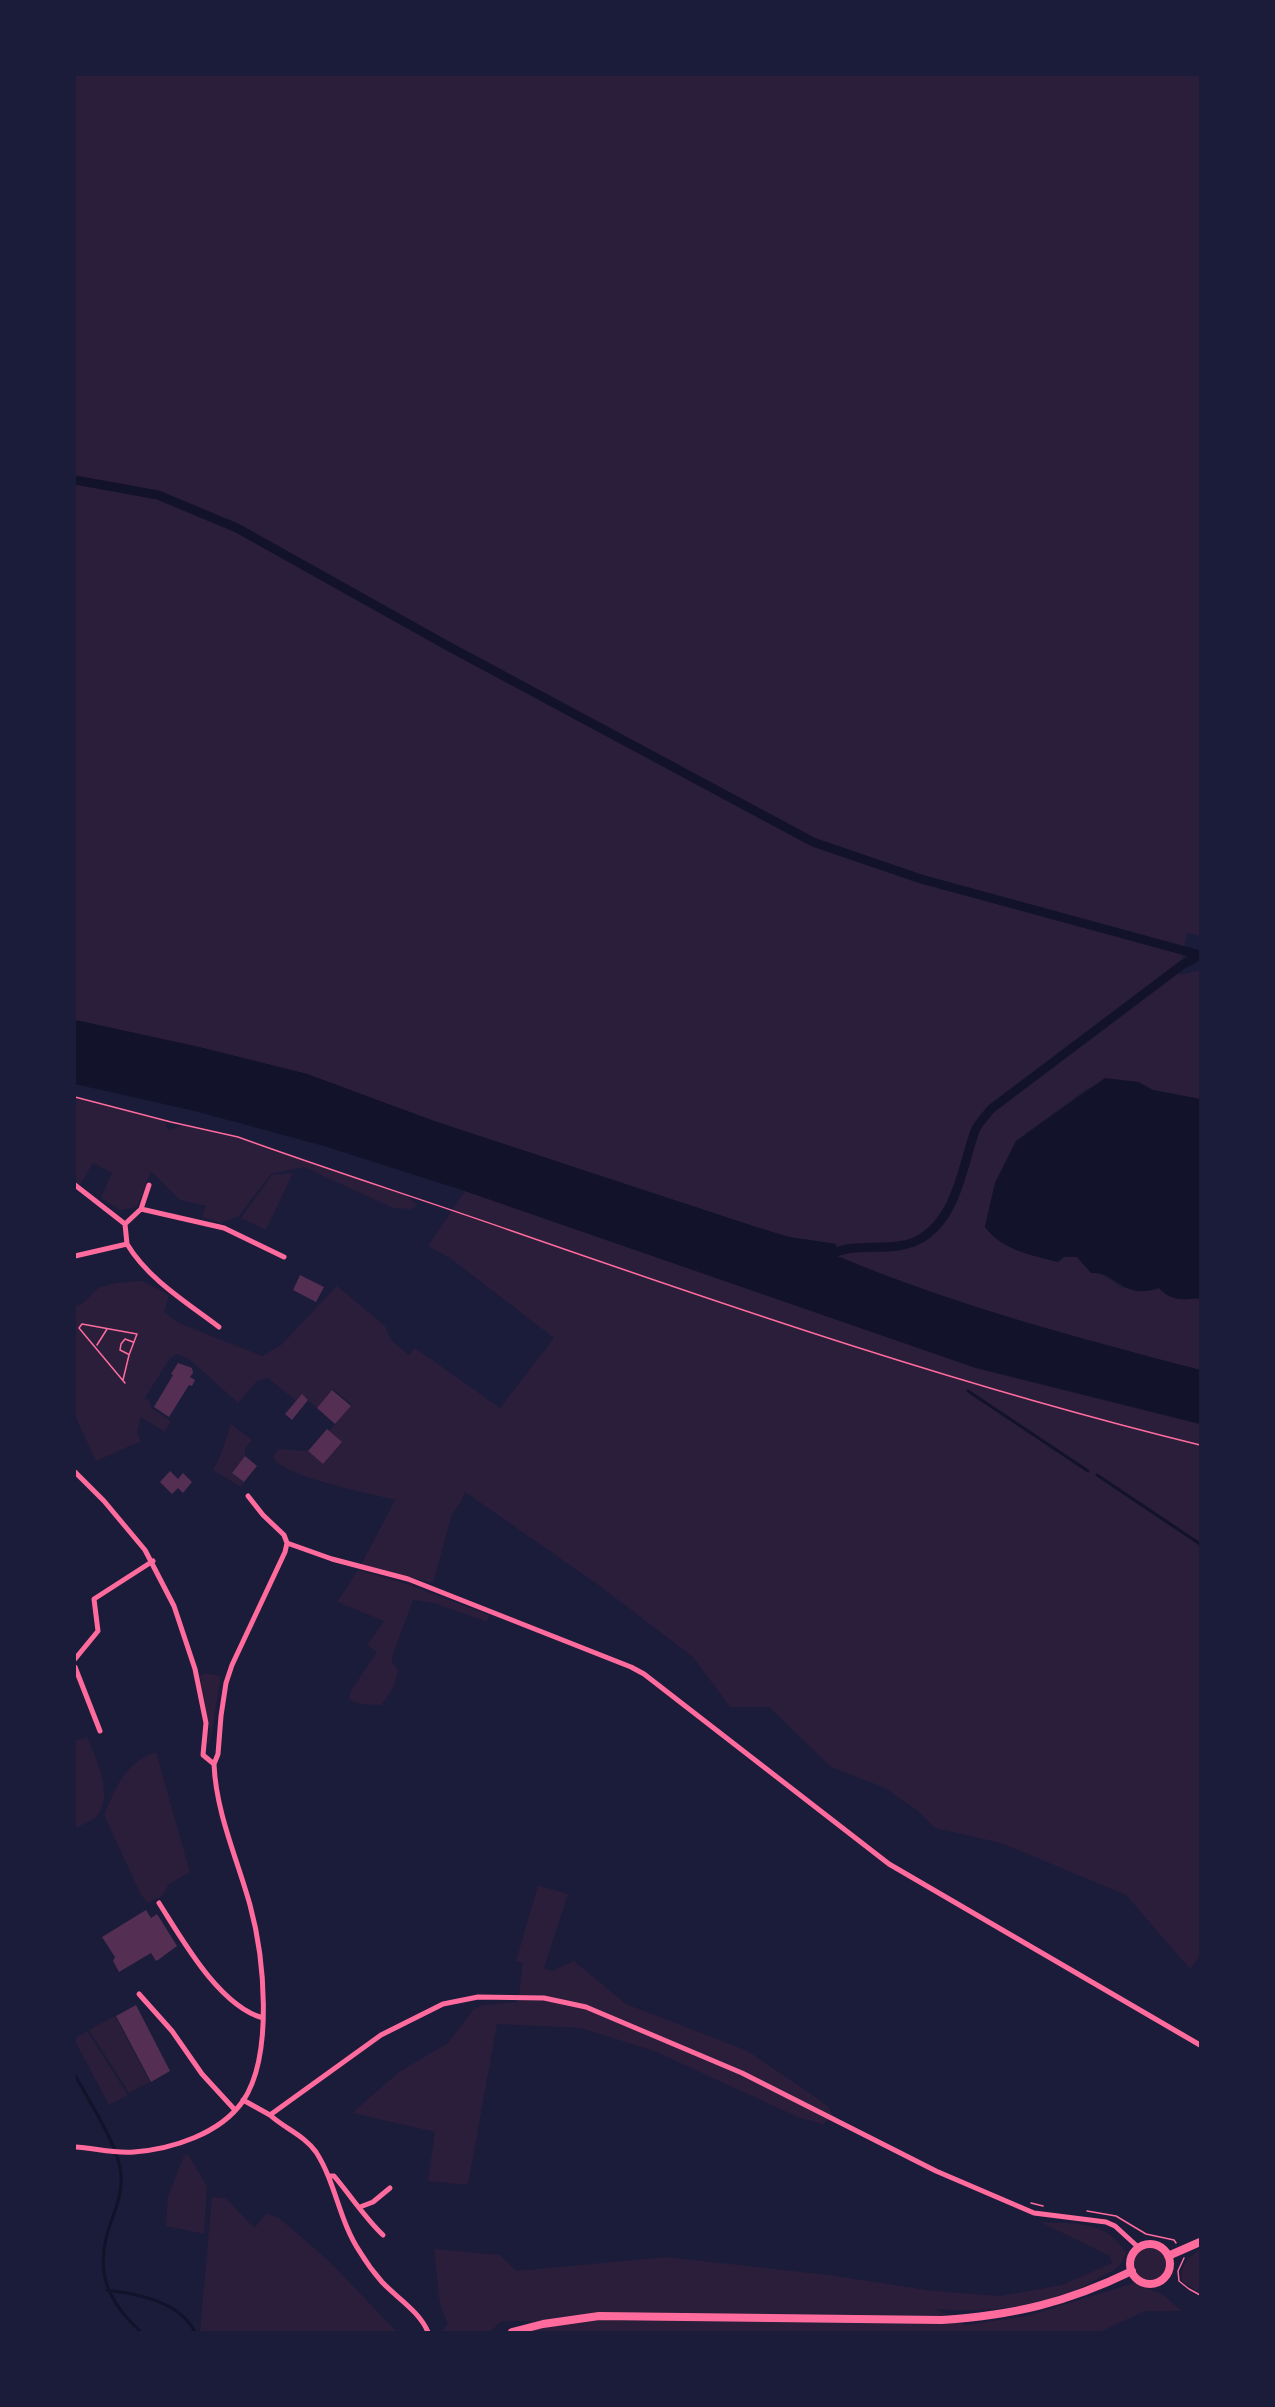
<!DOCTYPE html>
<style>
body{margin:0}
#map{position:relative;width:1275px;height:2407px;overflow:hidden;background:#1b1b3a;font-family:Commissioner,sans-serif}
canvas{display:block}
.frame{position:absolute;inset:0;border:76px solid #1b1b3a;pointer-events:none}
</style>
<div id="map">
<canvas width="1275" height="2407"></canvas>
<div class="frame"></div>
</div>
<script>
const context = document.querySelector('canvas').getContext('2d');
context.lineJoin = 'round';
function fill(path, color) { context.fillStyle = color; context.fill(path, 'evenodd'); }
function strokePath(path, color, width, dash) { context.strokeStyle = color; context.lineWidth = width; context.lineCap = dash ? 'butt' : 'round'; context.setLineDash(dash || []); context.stroke(path); }
fill(new Path2D(`
 M75,75h1125v861l-13,-3 -8,42 21,-5v129l-47,-9 -15,-8 -50,6 -72,53 -21,42 -10,44c21,29 59,29 92,30l14,16h9l23,15h36c12,13 24,12 41,10v72c-122,-32 -247,-65 -363,-114l-1,-12 -47,-7 -33,-10 -322,-106 -127,-47 -108,-27 -124,-27z
 M75,1097l90,24 3,10 15,-6 52,12 170,57 12,11 -5,4 -19,-1 -89,-41 -33,7 -32,42 -18,7 -19,-6 4,-11 -26,-6 -29,-29 -14,36 -17,3 -18,-11v-4l10,-22 -19,-10 -13,22 -5,-4z
 M293,1173l-27,57 -25,-12 31,-43z
 M465,1191l511,177 224,56v532l-10,13 -64,-74 -125,-52 -66,-15 -17,-17 -33,-23 -54,-21 -62,-60h-39l-37,-50 -96,-73 -132,-92 -4,10 -9,12 -19,69 -72,-18 34,-65c-21,-6 -118,-24 -122,-44l6,-7 29,2 15,13 18,-21 -12,-12 23,-26 -19,-16 -16,19 -15,-13 -6,6 -28,-23 -11,3 -19,22 -48,-43 -12,-6 -8,4 -25,40 5,3 1,7 20,13 -6,11 -24,-15 -4,16 4,8 -45,20 -21,-45v-109l9,-5 14,-14 17,-5 27,-2 27,14 -5,17 15,11 83,33 19,-11 56,-59 48,40 6,14 18,15 6,-7 85,60 54,-70 -104,-80 -22,-12z
 M231,1424l21,16 -7,8v8l-13,16 12,10 -3,5 -28,-17 8,-16z
 M358,1570l49,14 82,31 -2,7 -53,-19 -21,-3 -21,57v5l6,8c-2,15 -8,24 -17,35l-21,-1 -11,-4 2,-9 26,-39 -10,-7 17,-24 -47,-19z
 M204,1673l17,3 -11,67h-3l3,-11 -10,-56z
 M87,1737c9,21 28,61 9,80 -6,5 -14,8 -21,11v-87z
 M156,1752l34,120 -21,12 -7,12 -14,7 -7,-8 -37,-80c12,-28 21,-53 52,-63z
 M538,1885l30,9 -24,74 8,3 22,-10 52,43 122,47 80,55 5,10 -10,8 -23,-6 -146,-67 -73,-23 -84,-4 -29,161 -40,-4 7,-49 -83,-19 47,-41 49,-29 25,-33 9,-5 36,-3 5,-39 -7,-2z
 M115,2016l35,66 -21,11 -40,-63z
 M87,2031l41,64 -19,10 -34,-64v-3z
 M188,2154l19,32 -3,48 -38,-8 2,-30 16,-40z
 M212,2197l14,1 28,30 13,-15 12,5 50,43 68,71h-197z
 M1040,2222c34,2 66,-3 86,31 -2,4 -4,10 -7,13 -3,4 -11,7 -16,10 -48,29 -113,38 -167,33l29,16 62,-9 107,-33 28,11 20,17h-37l-45,21h-584l16,-11h-30l-12,11h-49l7,-8 -8,-19 -6,-56 66,6 16,16 150,-14 163,18 105,16 66,5 62,-11 50,-22 -2,-7z
 M1130 2264a20 20 0 1 1 40 0a20 20 0 1 1-40 0Z
 M1200,2249v44l-18,-12c-2,-16 6,-23 18,-32z`), '#2a1e3b');
fill(new Path2D(`
 M75,1020l124,27 108,27 127,47 322,106 33,10 47,7 1,12c117,49 241,82 363,114v54l-224,-56 -511,-177 -141,-45 -129,-35 -120,-27z
 M1105,1078l33,4 15,8 47,9v199c-17,2 -29,3 -41,-10 -37,13 -41,-17 -68,-15l-14,-16h-13l-6,5c-27,-7 -56,-12 -73,-35l10,-44 21,-42z`), '#12122b');
strokePath(new Path2D(`
 M968,1391l120,80
 M1097,1475l103,69
 M75,2075c14,26 39,64 45,92 4,21 -3,39 -10,58 -16,46 -3,76 31,107
 M107,2290c31,4 72,11 88,42`), '#12122b', 3);
strokePath(new Path2D(`
 M75,480l83,15 79,33 209,117 367,197 108,37 279,76
 M828,1257c21,-18 65,-2 92,-18 37,-21 42,-72 55,-108 3,-8 11,-15 16,-22l191,-144 18,-10`), '#12122b', 9);
fill(new Path2D(`
 M300,1275l24,12 -8,15 -23,-12z
 M178,1363l14,5 1,5 -3,4 5,3 -3,6 -3,-1 -20,32 -15,-10 19,-32 -2,-1z
 M332,1390l19,16 -16,18 -18,-16z
 M302,1394l6,6 -16,20 -7,-6z
 M327,1429l15,13 -19,22 -15,-13z
 M245,1456l12,10 -13,16 -12,-9z
 M170,1471l8,8 5,-6 9,9 -9,11 -5,-5 -6,6 -12,-12z
 M146,1910l5,8 6,-4 20,32 -19,14 -2,1 -5,-8 -32,19 -6,-11 2,-4 -13,-20z
 M136,2005l34,66 -19,11 -35,-66z`), '#542f53');
strokePath(new Path2D(`
 M75,1097l96,25 67,15c91,33 183,62 274,94 227,79 455,157 688,214
 M97,1345l10,-16
 M128,1354l-8,-4 1,-6 4,-5 8,3
 M123,1380l6,-25 8,-21 -55,-10 -3,4 46,55
 M1031,2203l12,3
 M1087,2211l29,5 30,18 28,6 2,3
 M1184,2258l-6,13 1,10 10,8 11,6`), '#ff6b9d', 1.5);
strokePath(new Path2D(`
 M75,1185l50,39
 M141,1209l83,19 60,29
 M127,1244c21,35 59,58 92,83
 M75,1256l52,-12 -2,-20 16,-15 8,-24
 M75,1472l29,29 41,49 29,56 21,63 11,54 -3,32 11,9c2,49 23,94 36,141 14,51 24,150 -7,196 -23,33 -71,48 -109,51 -19,2 -40,-4 -59,-5
 M287,1543l45,16 76,20 223,88 13,7 245,190 311,181
 M75,1659l23,-28 -4,-32 59,-38
 M75,1667l25,64
 M214,1764l4,-10 3,-38 5,-33 6,-18 53,-113 2,-9 -3,-8 -21,-20 -15,-19
 M159,1903c23,36 60,103 104,115
 M139,1994l33,37 30,43 33,36
 M243,2100l27,15 111,-80 62,-31 35,-7 66,1 42,9 156,66 194,98 98,42 72,9 9,4 23,21
 M270,2115c14,13 35,21 46,37 20,31 23,69 44,100 6,10 14,21 22,30 15,16 37,29 46,50
 M329,2176h5c17,20 31,42 49,59
 M360,2207l13,-5 17,-14`), '#ff6b9d', 5);
strokePath(new Path2D(`
 M1130 2264a20 20 0 1 1 40 0a20 20 0 1 1-40 0Z
 M1168,2256l32,-14
 M512,2332l31,-8 56,-8 343,4c72,-5 124,-17 190,-49`), '#ff6b9d', 8);
</script>
